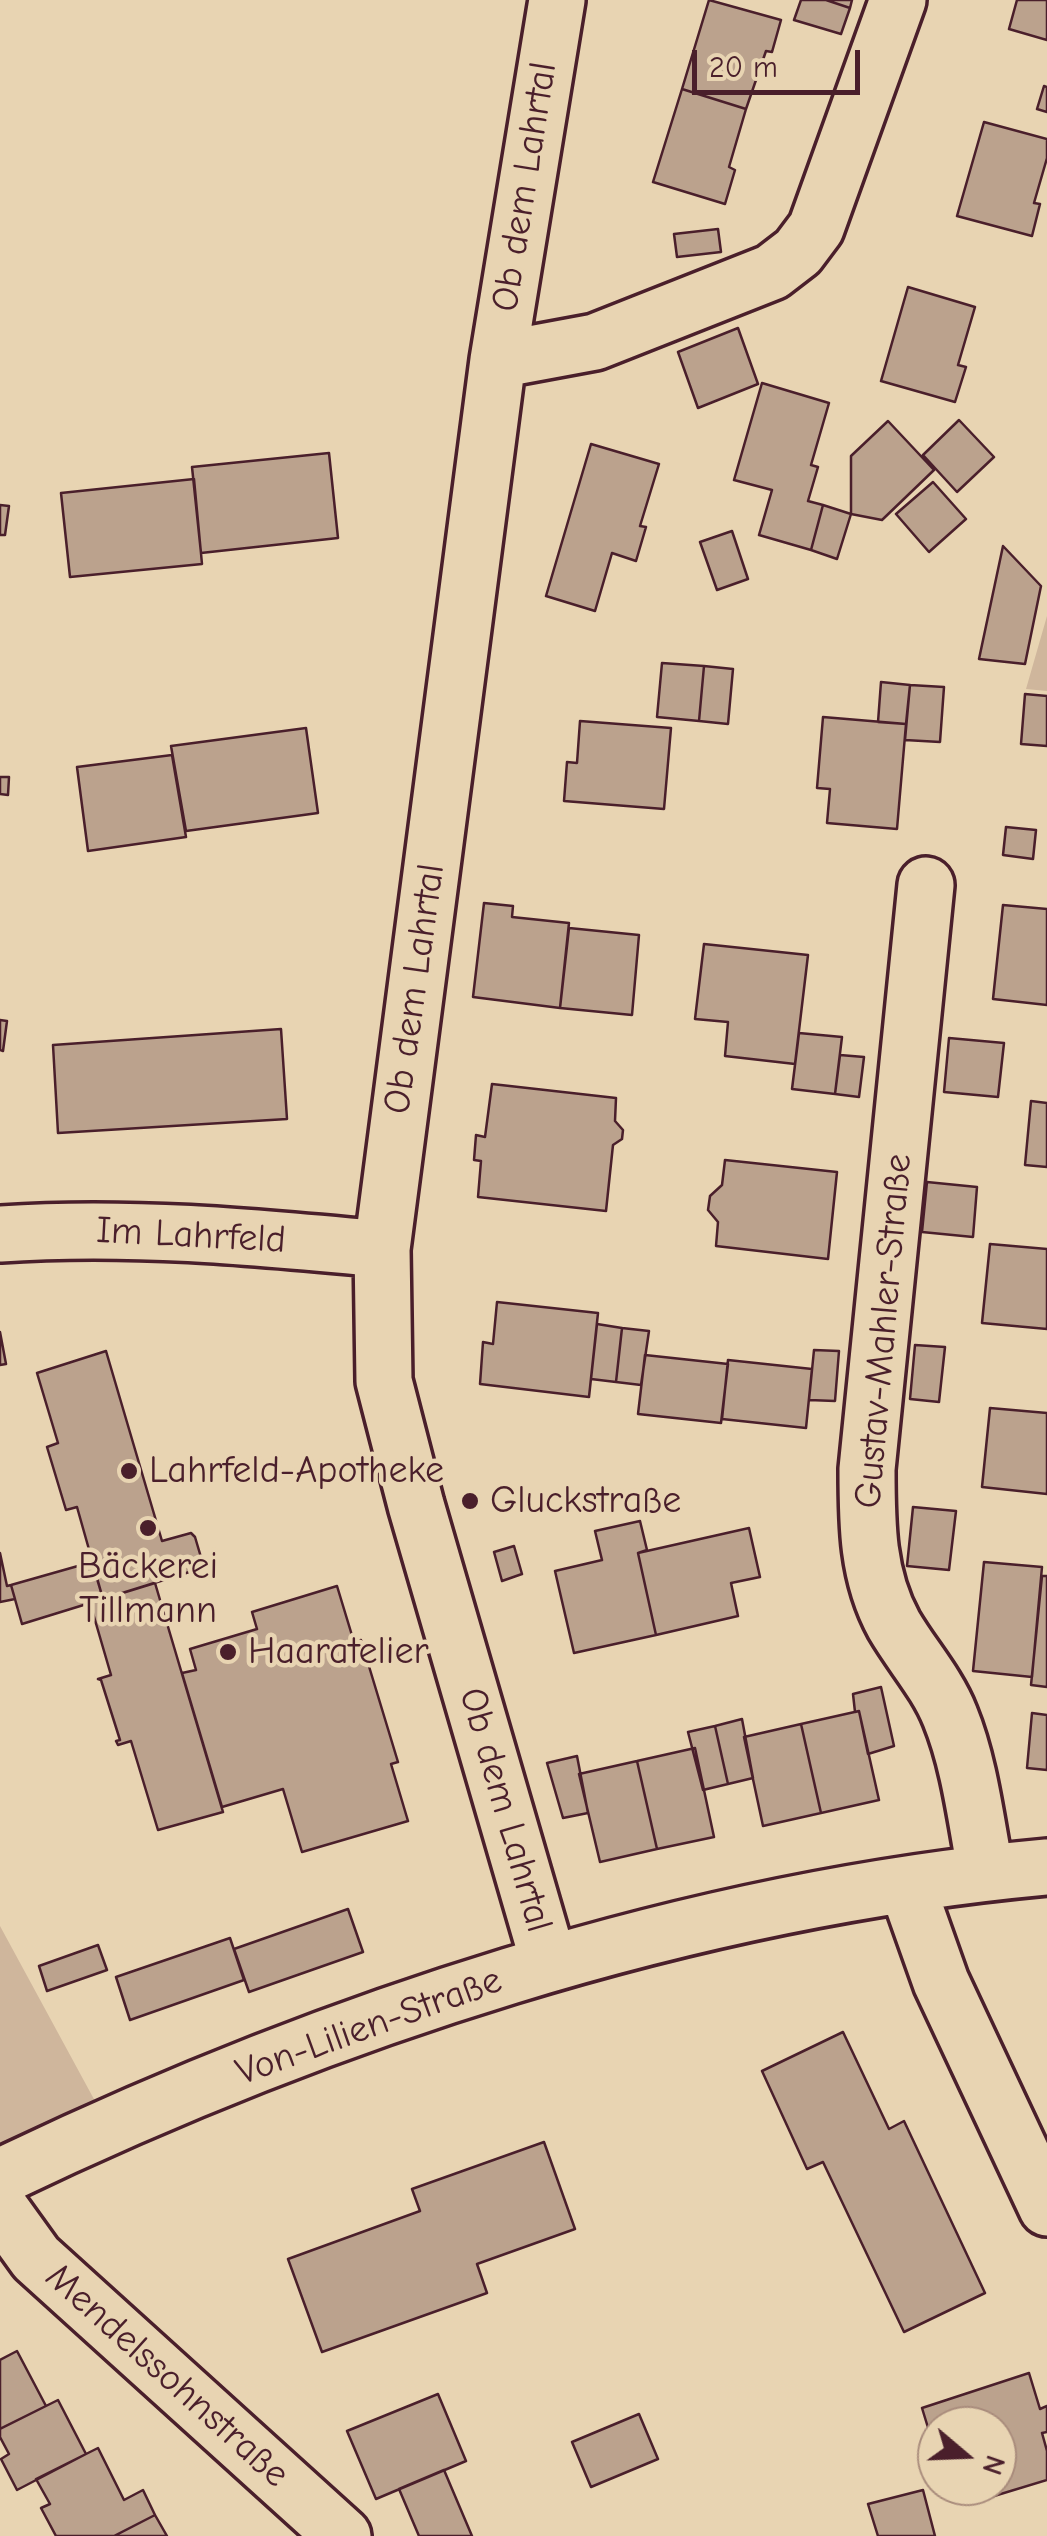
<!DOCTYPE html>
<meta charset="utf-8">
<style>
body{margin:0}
#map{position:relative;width:1047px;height:2536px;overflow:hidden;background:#e8d4b2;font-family:"Comic Neue",sans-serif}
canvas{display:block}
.north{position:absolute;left:917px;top:2406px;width:100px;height:100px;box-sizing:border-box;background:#e8d4b2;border:2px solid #a98c7c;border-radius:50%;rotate:109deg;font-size:28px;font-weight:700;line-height:40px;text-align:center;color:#4a1f2b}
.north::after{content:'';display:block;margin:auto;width:35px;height:45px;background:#4a1f2b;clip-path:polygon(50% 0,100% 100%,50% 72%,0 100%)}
.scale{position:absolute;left:692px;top:50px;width:168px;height:45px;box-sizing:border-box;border:5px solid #4a1f2b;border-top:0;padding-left:12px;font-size:30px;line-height:35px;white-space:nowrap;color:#4a1f2b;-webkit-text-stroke:8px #e8d4b2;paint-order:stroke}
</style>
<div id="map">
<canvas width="1047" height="2536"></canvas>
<div class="north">N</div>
<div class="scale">20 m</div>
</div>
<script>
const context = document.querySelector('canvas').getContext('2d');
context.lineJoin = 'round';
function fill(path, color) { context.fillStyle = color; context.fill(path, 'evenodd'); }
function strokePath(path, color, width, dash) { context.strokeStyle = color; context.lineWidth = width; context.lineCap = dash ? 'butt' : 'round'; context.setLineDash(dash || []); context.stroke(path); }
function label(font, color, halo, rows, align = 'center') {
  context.font = font + ' "Comic Neue",sans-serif'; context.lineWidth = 9; context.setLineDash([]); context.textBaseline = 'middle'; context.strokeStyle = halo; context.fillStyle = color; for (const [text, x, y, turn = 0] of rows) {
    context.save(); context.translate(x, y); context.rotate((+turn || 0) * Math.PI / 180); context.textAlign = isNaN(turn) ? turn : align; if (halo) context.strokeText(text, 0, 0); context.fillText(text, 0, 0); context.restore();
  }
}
fill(new Path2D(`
 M1047,616v75l-21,-2z
 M0,1926l108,199 -108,33z`), '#cfb69c');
const building = new Path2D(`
 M709,0l72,20 -9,32 -6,-1 -20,58 -64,-20z
 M801,0h25l24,8 -9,26 -47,-14z
 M826,0h26l-2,8z
 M1017,0h30v40l-38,-11z
 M1044,86l3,1v25l-10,-3z
 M682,89l64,20 -17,58 6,3 -10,34 -72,-22z
 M984,122l63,17v19l-13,45 6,1 -8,32 -75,-20z
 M718,229l3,23 -44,5 -3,-23z
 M908,287l67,20 -17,58 8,2 -11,35 -74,-21z
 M738,328l20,56 -60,24 -20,-56z
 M762,383l67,20 -18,62 7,2 -10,34 15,4 -12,45 -52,-15 13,-45 -38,-10z
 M959,420l35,37 -37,35 -34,-37z
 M888,421l46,49 -52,50 -31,-6v-58z
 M591,444l68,20 -19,62 6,1 -10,34 -24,-8 -17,58 -49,-15z
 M329,453l9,85 -137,15 -9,-86z
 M194,479l8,85 -132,13 -9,-84z
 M933,482l33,37 -37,33 -33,-38z
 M0,505l9,1 -4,29h-5z
 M823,505l28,9 -14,45 -26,-9z
 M732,531l16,48 -31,11 -17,-48z
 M1003,546l38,40 -16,78 -46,-5z
 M662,663l42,3 -5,55 -42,-4z
 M704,666l29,3 -5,55 -29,-3z
 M881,682l29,3 -4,39 -28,-2z
 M910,685l34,2 -4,55 -35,-2z
 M1025,694l22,2v50l-26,-2z
 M823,717l83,7 -9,105 -70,-6 3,-34 -13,-1z
 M580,721l91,7 -7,81 -100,-8 3,-39 10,1z
 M306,728l12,85 -132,18 -15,-85z
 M172,755l14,82 -98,14 -11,-84z
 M0,777h9l-1,18 -8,-1z
 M1006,827l30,3 -3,29 -30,-4z
 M484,903l29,3 -1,11 57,6 -9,85 -87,-11z
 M1003,905l44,4v96l-54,-6z
 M569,928l70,7 -7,80 -72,-7z
 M704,944l104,11 -13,109 -70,-8 3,-34 -33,-3z
 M0,1020l7,1 -4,30 -3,-1z
 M281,1029l6,90 -229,14 -5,-88z
 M799,1033l43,4 -7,57 -43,-5z
 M949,1038l55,5 -6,54 -54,-5z
 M840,1055l24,2 -5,40 -24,-3z
 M492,1084l124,14 -1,23 8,9 -1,9 -9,6 -7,66 -128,-14 3,-36 -7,-1 2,-25 9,2z
 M1031,1101l16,2v64l-22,-2z
 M725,1160l112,12 -9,87 -112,-13 2,-24 -10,-12 2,-14 12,-11z
 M927,1182l50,5 -4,50 -51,-5z
 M990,1244l57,5v80l-65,-6z
 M497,1302l101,11 -9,84 -109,-13 3,-42 10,2z
 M597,1324l25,4 -6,54 -25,-3z
 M622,1328l27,3 -8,54 -25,-3z
 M0,1332l6,32 -6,1z
 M915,1345l30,2 -6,55 -29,-3z
 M814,1350l25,1 -4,50 -26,-1z
 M106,1351l56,190 29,-8 4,4 8,27 -4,5 -96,30 -26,-92 -11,3 -19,-63 11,-4 -21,-70z
 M645,1355l83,9 -7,59 -83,-9z
 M728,1360l84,9 -6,59 -84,-9z
 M990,1408l57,5v81l-65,-7z
 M913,1507l43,4 -7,59 -42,-4z
 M640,1521l7,29 -9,3 18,82 -82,18 -19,-82 47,-11 -7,-29z
 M749,1528l11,49 -29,6 7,33 -82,19 -18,-82z
 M514,1546l8,28 -20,7 -8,-29z
 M0,1553l7,33 4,-1 4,14 -15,3z
 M92,1562l11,37 -81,25 -11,-39z
 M984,1562l58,5 -10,110 -59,-6z
 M1042,1576h5v111l-16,-2z
 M155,1583l68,229 -65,18 -27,-89 -13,4 -2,-4 4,-1 -19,-60 -3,-1 13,-4 -21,-72z
 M337,1586l17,56 7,-2 37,122 -7,2 17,57 -106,31 -19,-63 -61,18 -40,-134 14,-3 -6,-21 67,-20 -5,-17z
 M881,1687l13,59 -26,8 -9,-43 -4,1 -2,-18z
 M859,1711l20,89 -58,13 -20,-89z
 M1032,1713l15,2v55l-20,-2z
 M742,1719l11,59 -25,6 -13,-58z
 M801,1724l20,89 -58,13 -19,-89z
 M715,1726l13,58 -25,6 -15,-58z
 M695,1748l19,89 -57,12 -20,-88z
 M577,1756l11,57 -25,5 -16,-55z
 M637,1761l20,88 -57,13 -21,-88z
 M348,1909l15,43 -114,40 -15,-43z
 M230,1938l14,42 -114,40 -14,-43z
 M98,1945l9,25 -60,21 -8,-25z
 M843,2032l46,97 15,-8 81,172 -81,39 -81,-170 -16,7 -45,-98z
 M544,2142l31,87 -98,35 10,29 -165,59 -34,-93 132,-48 -8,-22z
 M17,2351l29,55 -46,23v-69z
 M1029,2373l11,36 7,-3v26l-5,1 5,18v29l-66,20 -5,-14h21v-60h-60v31l-15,-49z
 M438,2394l28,67 -90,38 -29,-68z
 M58,2400l28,54 -69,36 -16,-31 8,-5 -9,-17v-8z
 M639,2414l19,45 -67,28 -19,-45z
 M98,2448l26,52 19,-10 12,25 -41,21h-58l-15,-28 9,-4 -14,-25z
 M444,2470l28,66h-53l-20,-47z
 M923,2490l12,46h-57l-10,-32z
 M155,2515l12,21h-53z`);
fill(building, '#bba28d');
strokePath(building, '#4a1f2b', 2.5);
const minor = new Path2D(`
 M498,360l97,-18 177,-70 26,-20 18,-24 82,-228
 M926,885l-59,584c0,55 0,107 27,156 18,31 43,58 56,91 20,49 26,106 36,157
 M0,1234c128,-9 254,3 382,15
 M907,1886l34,96 106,226
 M549,1963l-133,-458 -32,-124 -2,-132 116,-889 59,-360
 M0,2177c324,-156 687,-277 1047,-310
 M0,2208l36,50 307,278`);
strokePath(minor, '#4a1f2b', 62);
strokePath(minor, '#e8d4b2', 55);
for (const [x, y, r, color] of [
 [129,1471,10,"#4a1f2b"],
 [470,1501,10,"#4a1f2b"],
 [148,1528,10,"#4a1f2b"],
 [228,1652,10,"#4a1f2b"]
]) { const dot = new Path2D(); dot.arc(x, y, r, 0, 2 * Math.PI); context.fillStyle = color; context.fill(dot); strokePath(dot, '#e8d4b2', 4); }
label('38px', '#4a1f2b', '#e8d4b2', [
 ["Ob dem Lahrtal",525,187,-81],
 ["Ob dem Lahrtal",415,989,-82],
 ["Im Lahrfeld",191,1236,3],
 ["Gustav-Mahler-Straße",884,1331,-85],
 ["Ob dem Lahrtal",505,1810,74],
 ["Von-Lilien-Straße",369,2027,-20],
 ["Mendelssohnstraße",167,2376,42]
]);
label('38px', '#4a1f2b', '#e8d4b2', [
 ["Lahrfeld-Apotheke",149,1471],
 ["Gluckstraße",490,1501],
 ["Bäckerei",148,1567,"center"],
 ["Tillmann",148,1611,"center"],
 ["Haaratelier",248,1652]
], 'left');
</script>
